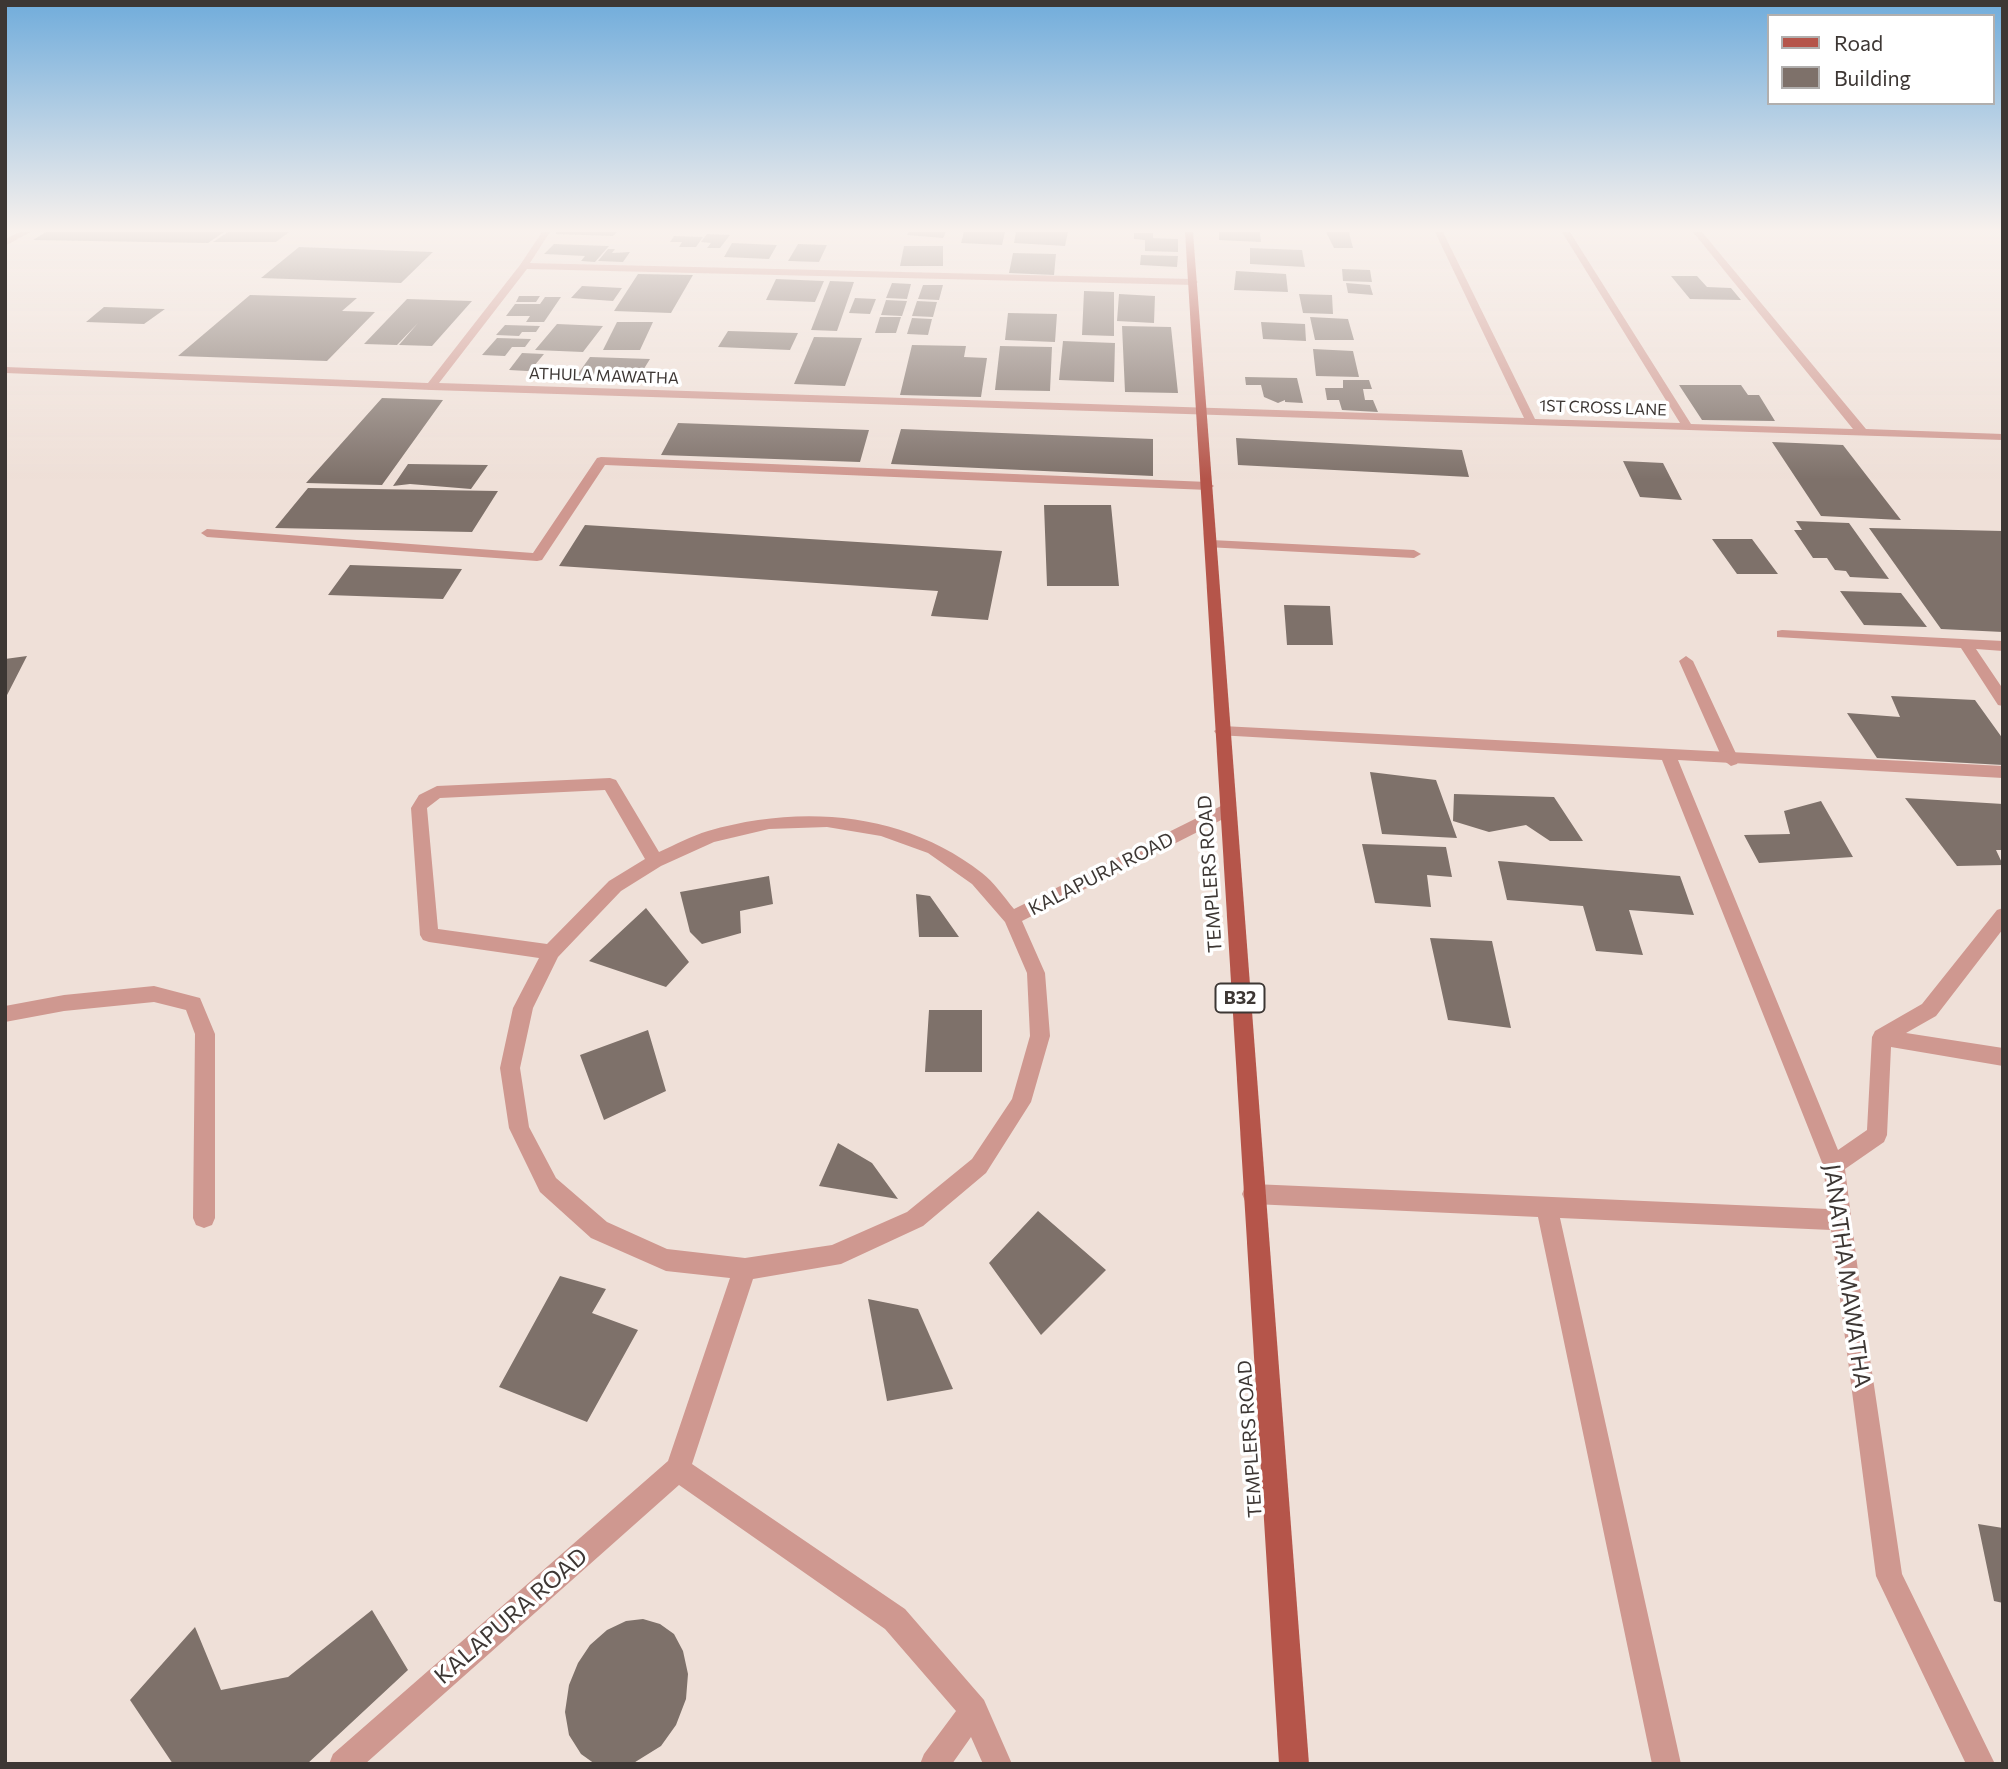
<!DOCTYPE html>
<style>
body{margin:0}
#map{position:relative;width:2008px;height:1769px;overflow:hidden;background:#efe0d8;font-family:Commissioner,sans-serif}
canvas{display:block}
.frame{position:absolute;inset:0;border:7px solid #3d3734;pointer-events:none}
.legend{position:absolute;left:1767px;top:14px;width:228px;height:91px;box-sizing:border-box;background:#fff;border:2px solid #b1afae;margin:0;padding:9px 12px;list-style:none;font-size:21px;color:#3d3734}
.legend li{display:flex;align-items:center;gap:14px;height:35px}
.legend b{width:35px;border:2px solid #b1afae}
</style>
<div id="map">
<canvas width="2008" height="1769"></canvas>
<div class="frame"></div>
<ul class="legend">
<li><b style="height:9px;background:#b5554a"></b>Road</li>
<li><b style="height:19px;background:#7e716a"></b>Building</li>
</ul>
</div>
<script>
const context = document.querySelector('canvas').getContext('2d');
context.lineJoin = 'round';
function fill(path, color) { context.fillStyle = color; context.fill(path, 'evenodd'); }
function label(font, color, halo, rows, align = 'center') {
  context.font = font + ' Commissioner,sans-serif'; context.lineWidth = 7; context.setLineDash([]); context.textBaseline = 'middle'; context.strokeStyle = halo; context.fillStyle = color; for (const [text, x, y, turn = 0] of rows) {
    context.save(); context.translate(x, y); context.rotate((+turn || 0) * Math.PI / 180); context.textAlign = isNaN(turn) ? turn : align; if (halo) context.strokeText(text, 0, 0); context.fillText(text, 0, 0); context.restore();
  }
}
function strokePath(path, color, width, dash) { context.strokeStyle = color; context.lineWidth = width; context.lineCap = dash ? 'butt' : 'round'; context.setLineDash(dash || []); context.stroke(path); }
fill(new Path2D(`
 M46,232h178l-16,11 -175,-3z
 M228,232h61l-13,10h-63z
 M556,232h61l-4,4 -57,-2z
 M909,232h37l-3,6 -36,-3z
 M964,232h41l-3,13 -41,-2z
 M1016,232h52l-3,14 -51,-3z
 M1219,232h41l1,10 -42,-2z
 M1326,232h23l4,16h-19z
 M1134,233h19v5l25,1v13l-33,-1v-11l-11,-1z
 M707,234l23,1 -10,13h-13l4,-5 -10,-1z
 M674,236l29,1 -7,10h-17l3,-5h-12z
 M732,243l45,2 -8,14 -45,-2z
 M554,244l55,2 -14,16 -14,-1 4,-5 -41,-2z
 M798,244l29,1 -8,17 -31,-1z
 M904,246h39v20h-43z
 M299,247l134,5 -32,31 -140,-5z
 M1250,248l52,2 3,17 -55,-3z
 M608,249h7l-3,4 18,-1 -7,10 -25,-1z
 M1013,253l43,1 -2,21 -45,-2z
 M1141,255l37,1 -1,11 -37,-2z
 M1342,269l28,1 2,12 -29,-1z
 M1236,271l50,3 2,18 -54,-2z
 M638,274l55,1 -22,38 -57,-2z
 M1671,276h26l10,11 24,1 10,12 -51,-1z
 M776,279l48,2 -9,21 -49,-2z
 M830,281l24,1 -17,49 -26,-1z
 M892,283l19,1 -4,15 -21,-1z
 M1346,283l24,2 3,10 -25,-2z
 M923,285h20l-4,15 -21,-1z
 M582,286l40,2 -9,13 -42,-3z
 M1084,291l30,1v44l-32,-1z
 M1119,294l36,2 -1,27 -37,-2z
 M1299,294l33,1 1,19 -30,-1z
 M250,295l107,3 -15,13 33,1 -48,49 -149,-5z
 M519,296h21l-4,6h-20z
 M545,297h16l-17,25h-18l4,-6h-24l9,-12h25z
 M855,298l21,1 -6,15 -21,-1z
 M407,299l32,1 33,1 -40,45 -33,-1 19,-22 -21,22 -33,-1z
 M886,300l21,1 -5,15 -21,-1z
 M917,301l20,1 -4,15 -21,-1z
 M104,307l61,2 -21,15 -58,-2z
 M1008,313l49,1 -2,28 -50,-2z
 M880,317h21l-5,16h-21z
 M1310,317l38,2 6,21h-39z
 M912,318l20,1 -4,16 -21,-1z
 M617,322h36l-13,28h-37z
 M1261,322l44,2 1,17 -43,-2z
 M557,324l46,2 -20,26 -48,-2z
 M505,325l35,1 -4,6h-14l-3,4 -23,-1z
 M1122,326l49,1 7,66 -53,-1z
 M728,331l70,2 -8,17 -72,-3z
 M814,337l48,1 -17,48 -51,-2z
 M497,338l34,1 -6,8h-13l-7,9 -23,-1z
 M1063,341l52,2 -1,39 -55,-2z
 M912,345l54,1 -2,11 23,1 -6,39 -81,-2z
 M1000,346l52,1 -2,44 -55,-1z
 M1313,349l40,2 6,26 -43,-1z
 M522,353l22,1 -10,12 15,1 -4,5 -36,-2z
 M590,357l60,2 -13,21 -62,-2z
 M1245,377l52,1 6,25 -18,-1v-2l-7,3 -14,-6 -3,-12h-15z
 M1343,380h26l3,9h-9l2,11h8l5,12 -36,-2 -3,-10h-12l-2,-12h18z
 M1679,385h62l7,10h11l16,26 -73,-1z
 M382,398l61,2 -61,85 -76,-2z
 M678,423l191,7 -9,32 -199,-7z
 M901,429l252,10v37l-262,-12z
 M1236,438l226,12 7,27 -231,-12z
 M1772,442l71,3 58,75 -80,-4z
 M1623,461l40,2 19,37 -42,-3z
 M408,464l80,1 -17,24 -61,-5 -17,2z
 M308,488l190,3 -26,41 -197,-4z
 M1044,505h67l8,81h-72z
 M1796,521l53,2 40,56 -39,-2 -4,-6 -11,-1 -8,-12h-14l-19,-28h8z
 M585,525l417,26 -14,69 -57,-4 7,-25 -379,-25z
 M1869,528l134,3v101l-62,-3z
 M1712,539h40l26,35h-41z
 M350,565l57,2 55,2 -19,30 -115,-4z
 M1840,591l61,2 26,34 -63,-2z
 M1284,605l46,1 3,39h-46z
 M27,656l-22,43v-40z
 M1891,696l84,4 28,39v26l-126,-7 -30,-45 53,4z
 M1370,772l66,8 21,58 -75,-4z
 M1454,794l100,3 29,44h-33l-24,-16 -37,7 -36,-11z
 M1905,798l98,6v46h-7l7,15 -46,1z
 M1821,801l32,56 -94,6 -15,-28 46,-1 -6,-23z
 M1362,844l84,3 6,30 -25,-2 4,32 -56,-4z
 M1498,861l182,15 14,39 -65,-5 14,45 -47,-4 -13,-45 -76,-6z
 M769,876l4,28 -33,7 1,22 -39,11 -12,-12 -10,-40z
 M916,894l14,2 29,41h-40z
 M646,908l43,54 -23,25 -77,-26z
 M1430,938l62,3 19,87 -63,-8z
 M929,1010h53v62h-57z
 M648,1030l18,61 -62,29 -24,-65z
 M838,1143l34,20 26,36 -79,-13z
 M1038,1211l68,59 -65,65 -52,-72z
 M560,1276l46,13 -14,24 46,17 -51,92 -88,-35z
 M868,1299l50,10 35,80 -66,12z
 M1978,1524l25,4v75l-9,-2z
 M372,1610l36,60 -101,94h-134l-43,-64 65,-73 26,63 67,-13z
 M643,1619l17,5 14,10 9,17 5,23 -2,25 -10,26 -15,21 -29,18h-37l-14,-10 -12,-19 -4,-23 4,-27 9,-22 12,-18 17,-15 19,-9z`), '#7e716a');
fill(new Path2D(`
 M601,457l607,25 6,4 -6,4 -603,-25 -63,95 -5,1 -330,-24 -6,-4 6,-4 326,24 64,-95z
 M1686,656l7,5 46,99 -2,4 -6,2 -8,-6 -44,-99z
 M154,986l46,12 15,36v184l-3,7 -8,3 -8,-3 -3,-7 2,-184 -9,-24 -32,-8 -90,9 -59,11v-16l59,-11z`), '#cf9890');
fill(new Path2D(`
 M20,232h10l-25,14v-7z
 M542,232h8l-20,31 663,16 5,3 -5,3 -666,-16 -88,114 1085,35 -89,-186h8l92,187 145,4 -118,-191h8l121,192 162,5 -160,-197h9l164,197 137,5v6l-1572,-50 -426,-17v-6l423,16 92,-118z
 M1211,540l203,10 7,4 -7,4 -208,-11v-6z
 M1782,630l221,11v10l-27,-2 27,40v17l-5,-1 -37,-57 -184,-11v-6z
 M1222,726l781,40v12l-325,-18 160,390 29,-20 5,-93 3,-6 47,-27 75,-94 6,-2v21l-67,87 -30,17 97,15v18l-112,-19 -4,88 -3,7 -39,27 19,149 38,256 93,190h-29l-90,-188 -45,-346 -271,-12 121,546h-29l-114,-547 -285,-13 -8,-3 -3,-7 3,-7 8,-3 575,25 -5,-44 -161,-405 -445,-25 -3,-4z
 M610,778l6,2 43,72c16,-7 32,-16 49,-21 93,-27 196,-19 274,42 12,9 22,24 32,36l207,-103h12l2,4 -2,4 -211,107 23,52 5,63 -19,66 -45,71 -63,53 -82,38 -88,15 -61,185 213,145 79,91 28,64h-29l-12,-27 -19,27h-32l4,-10 32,-43 -71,-82 -206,-144 -314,279h-36l4,-10 335,-293 62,-183 -64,-7 -75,-33 -51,-46 -31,-64 -9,-60 13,-60 26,-50 -110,-16 -6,-2 -3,-5 -9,-127 8,-13 18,-9zM605,790l40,69 -36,22 -62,63 -109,-15 -11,-121 13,-10zM827,827l54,9 47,17 44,31 33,38 22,51 3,63 -18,63 -40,60 -65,53 -75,33 -87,13 -78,-9 -60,-27 -51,-44 -27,-51 -9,-59 13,-60 25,-51 63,-66 40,-25 53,-24 55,-13z`), '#cf9890');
fill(new Path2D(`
 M1185,232h8l116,1532h-30z`), '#b5554a');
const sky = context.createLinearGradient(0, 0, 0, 479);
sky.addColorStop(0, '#70acdb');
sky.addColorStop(0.48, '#f8f1ed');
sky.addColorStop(1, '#f8f1ed00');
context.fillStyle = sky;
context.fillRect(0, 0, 2008, 479);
label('16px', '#3d3734', '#fff', [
 ["ATHULA MAWATHA",604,376,2],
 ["1ST CROSS LANE",1603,408,2]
]);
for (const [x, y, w] of [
 [1240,998,49]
]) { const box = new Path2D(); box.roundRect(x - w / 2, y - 14.5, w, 29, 5); context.fillStyle = '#fff'; context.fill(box); strokePath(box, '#3d3734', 2); }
label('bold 18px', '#3d3734', null, [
 ["B32",1240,998]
]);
label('19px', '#3d3734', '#fff', [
 ["KALAPURA ROAD",1101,874,-27],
 ["TEMPLERS ROAD",1210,874,-94],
 ["TEMPLERS ROAD",1250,1439,-94]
]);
label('23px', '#3d3734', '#fff', [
 ["JANATHA MAWATHA",1847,1276,82],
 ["KALAPURA ROAD",511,1616,-41]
]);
</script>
